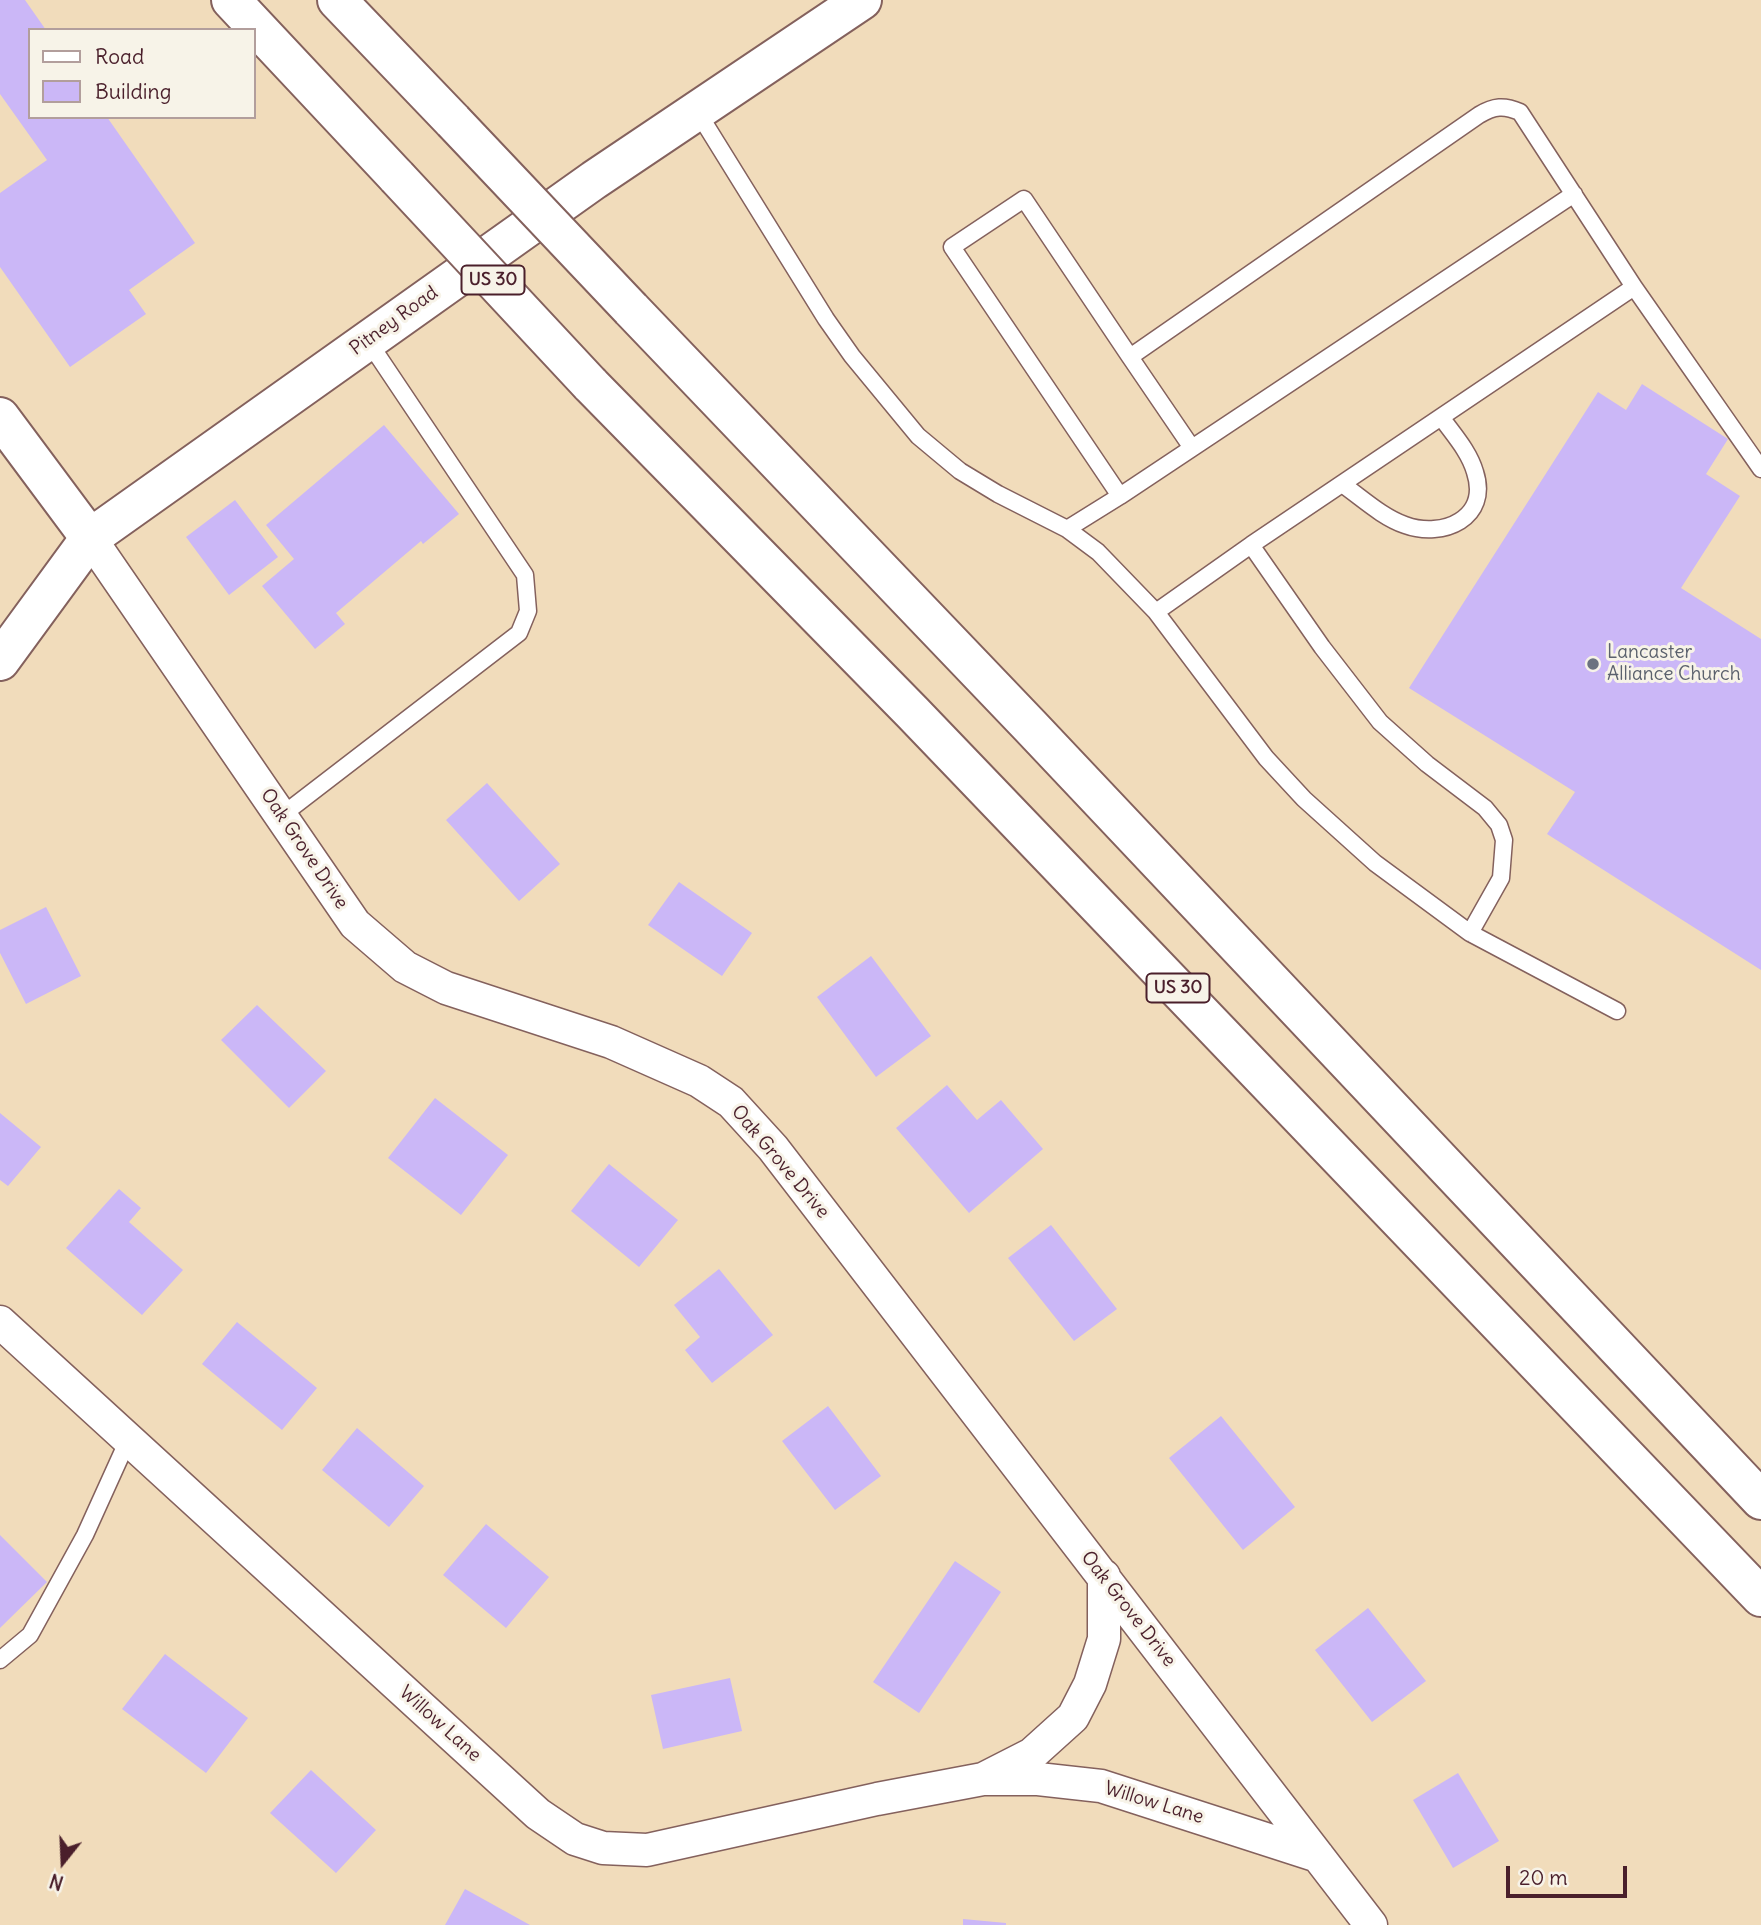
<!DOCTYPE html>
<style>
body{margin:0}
#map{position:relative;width:1761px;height:1925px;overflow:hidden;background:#f1dcbb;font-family:Delius,sans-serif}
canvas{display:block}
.legend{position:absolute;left:28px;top:28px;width:228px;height:91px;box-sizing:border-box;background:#f7f3e8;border:2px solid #b29e9c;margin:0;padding:9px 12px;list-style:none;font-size:21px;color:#4a1f2b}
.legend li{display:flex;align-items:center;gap:14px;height:35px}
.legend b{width:35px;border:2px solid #b29e9c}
.north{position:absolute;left:28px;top:1827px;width:70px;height:70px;-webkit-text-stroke:5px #f7f3e8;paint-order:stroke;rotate:198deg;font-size:19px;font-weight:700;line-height:28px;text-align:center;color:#4a1f2b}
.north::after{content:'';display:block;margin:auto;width:24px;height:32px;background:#4a1f2b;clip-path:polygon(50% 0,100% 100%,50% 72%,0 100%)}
.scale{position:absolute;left:1506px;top:1866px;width:121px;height:32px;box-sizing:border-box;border:4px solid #4a1f2b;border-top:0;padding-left:9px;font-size:21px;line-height:24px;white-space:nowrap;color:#4a1f2b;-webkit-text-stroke:5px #f7f3e8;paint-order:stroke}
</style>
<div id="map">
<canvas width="1761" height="1925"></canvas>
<ul class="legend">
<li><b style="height:9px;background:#fff"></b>Road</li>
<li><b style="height:19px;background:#cbb7f7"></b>Building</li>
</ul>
<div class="north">N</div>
<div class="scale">20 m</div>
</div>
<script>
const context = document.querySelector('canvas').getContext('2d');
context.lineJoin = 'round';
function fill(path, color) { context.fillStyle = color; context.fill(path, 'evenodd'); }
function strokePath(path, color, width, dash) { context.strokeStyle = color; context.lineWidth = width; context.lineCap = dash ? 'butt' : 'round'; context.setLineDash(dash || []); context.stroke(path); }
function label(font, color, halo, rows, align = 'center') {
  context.font = font + ' Delius,sans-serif'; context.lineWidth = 6; context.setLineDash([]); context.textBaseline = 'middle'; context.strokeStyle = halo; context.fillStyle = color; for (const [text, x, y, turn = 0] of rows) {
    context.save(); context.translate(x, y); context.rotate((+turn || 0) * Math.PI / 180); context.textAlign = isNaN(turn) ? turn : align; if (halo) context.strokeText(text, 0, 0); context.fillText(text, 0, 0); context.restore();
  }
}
fill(new Path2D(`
 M0,0h25l21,30h-16v87h77l88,126 -66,47 17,24 -76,53 -70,-100v-74l47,-33 -47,-66z
 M1642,384l86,55 -22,35 34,22 -59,92 80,51v331l-214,-136 28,-42 -166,-104 189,-296 28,18z
 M384,425l75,89 -36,30 -2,-3 -85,72 9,11 -30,25 -53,-63 32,-27 -28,-34z
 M235,500l43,57 -49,38 -43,-58z
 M487,783l73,81 -41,37 -73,-81z
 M679,882l73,51 -30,43 -74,-51z
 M46,907l35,69 -55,28 -26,-51v-23z
 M871,956l60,80 -55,41 -59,-80z
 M257,1005l69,66 -37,37 -68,-68z
 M947,1085l30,35 24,-20 42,49 -74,64 -73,-85z
 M435,1098l73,57 -47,60 -73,-57z
 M0,1113l41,34 -33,39 -8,-6z
 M609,1164l69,56 -39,47 -68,-56z
 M119,1189l22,19 -12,14 54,48 -41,45 -76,-67z
 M1051,1225l66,84 -43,32 -66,-83z
 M719,1269l54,66 -61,48 -27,-33 15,-13 -26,-32z
 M237,1322l80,66 -35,42 -80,-66z
 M828,1406l53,70 -46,34 -53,-69z
 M1221,1416l74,91 -52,43 -74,-92z
 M357,1428l67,58 -35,41 -67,-57z
 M486,1524l63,53 -43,51 -63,-53z
 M0,1535l47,47 -47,46z
 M955,1561l46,31 -82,121 -46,-31z
 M1368,1608l58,73 -54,41 -57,-72z
 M165,1654l83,64 -42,55 -84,-64z
 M730,1678l12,53 -79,18 -12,-54z
 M311,1770l65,60 -40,43 -66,-60z
 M1458,1773l41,68 -46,27 -40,-68z
 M465,1889l65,36h-85z
 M963,1919l43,4v2h-43z`), '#cbb7f7');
const service = new Path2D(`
 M697,111l129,208 26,37 66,80 42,35 38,23 69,35 31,23 58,60 110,146 38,41 71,64 95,70 31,-55 3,-38 -5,-15 -14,-17 -58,-44 -47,-42 -58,-75 -71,-102 383,-258 -114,-175c-16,-7 -26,-6 -41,3l-349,242 -106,-158 -72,48 168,249 454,-302
 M1634,287l127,182
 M1130,357l62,91
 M1342,484c20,14 40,33 63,41 38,14 85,-7 70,-53 -6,-21 -22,-38 -34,-55
 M1067,529l53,-33
 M1156,612l95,-67
 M281,816l238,-183 9,-22 -3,-36 -157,-234
 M1470,933l147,78
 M0,1660l30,-25 55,-100 43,-95`);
const minor = new Path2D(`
 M90,538l265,386 50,43 41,21 165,54 88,39 32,21 42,46 598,777
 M0,1322l538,492 37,25 28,9 44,2 230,-51 106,-20 49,-25 41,-37 17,-33 14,-45v-63
 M988,1779h50l63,7 217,70`);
const tertiary = new Path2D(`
 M0,661l90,-123`);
const secondary = new Path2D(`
 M0,417l90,121 504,-358 268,-180`);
const motorway = new Path2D(`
 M231,0l166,177
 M337,0l116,121
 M631,309l400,418 730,773
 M590,384l323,329 848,884`);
strokePath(service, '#84615d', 19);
strokePath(minor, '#84615d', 35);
strokePath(tertiary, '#84615d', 42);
strokePath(secondary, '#84615d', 42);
strokePath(motorway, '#84615d', 42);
strokePath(service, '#fff', 16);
strokePath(minor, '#fff', 32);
strokePath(tertiary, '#fff', 38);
strokePath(secondary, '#fff', 38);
strokePath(motorway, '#fff', 38);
const motorwayBridge = new Path2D(`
 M453,121l178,188
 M397,177l193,207`);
strokePath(motorwayBridge, '#84615d', 42, []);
strokePath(motorwayBridge, '#fff', 38);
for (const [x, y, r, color] of [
 [1593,664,7,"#6b7280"]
]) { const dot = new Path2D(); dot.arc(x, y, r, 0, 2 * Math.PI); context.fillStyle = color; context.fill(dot); strokePath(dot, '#f7f3e8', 2.5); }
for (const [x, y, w] of [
 [493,280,63],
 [1178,988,63]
]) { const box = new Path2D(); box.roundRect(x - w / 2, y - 14.5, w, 29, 5); context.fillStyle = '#f7f3e8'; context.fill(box); strokePath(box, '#4a1f2b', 2); }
label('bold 18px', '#4a1f2b', null, [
 ["US 30",493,280],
 ["US 30",1178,988]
]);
label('19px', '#4a1f2b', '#f7f3e8', [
 ["Pitney Road",394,321,-36],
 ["Oak Grove Drive",304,849,56],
 ["Oak Grove Drive",780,1162,50],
 ["Oak Grove Drive",1128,1609,52],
 ["Willow Lane",440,1724,42],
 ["Willow Lane",1154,1803,17]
]);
label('19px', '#5b616d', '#f7f3e8', [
 ["Lancaster",1607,653],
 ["Alliance Church",1607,675]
], 'left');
</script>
